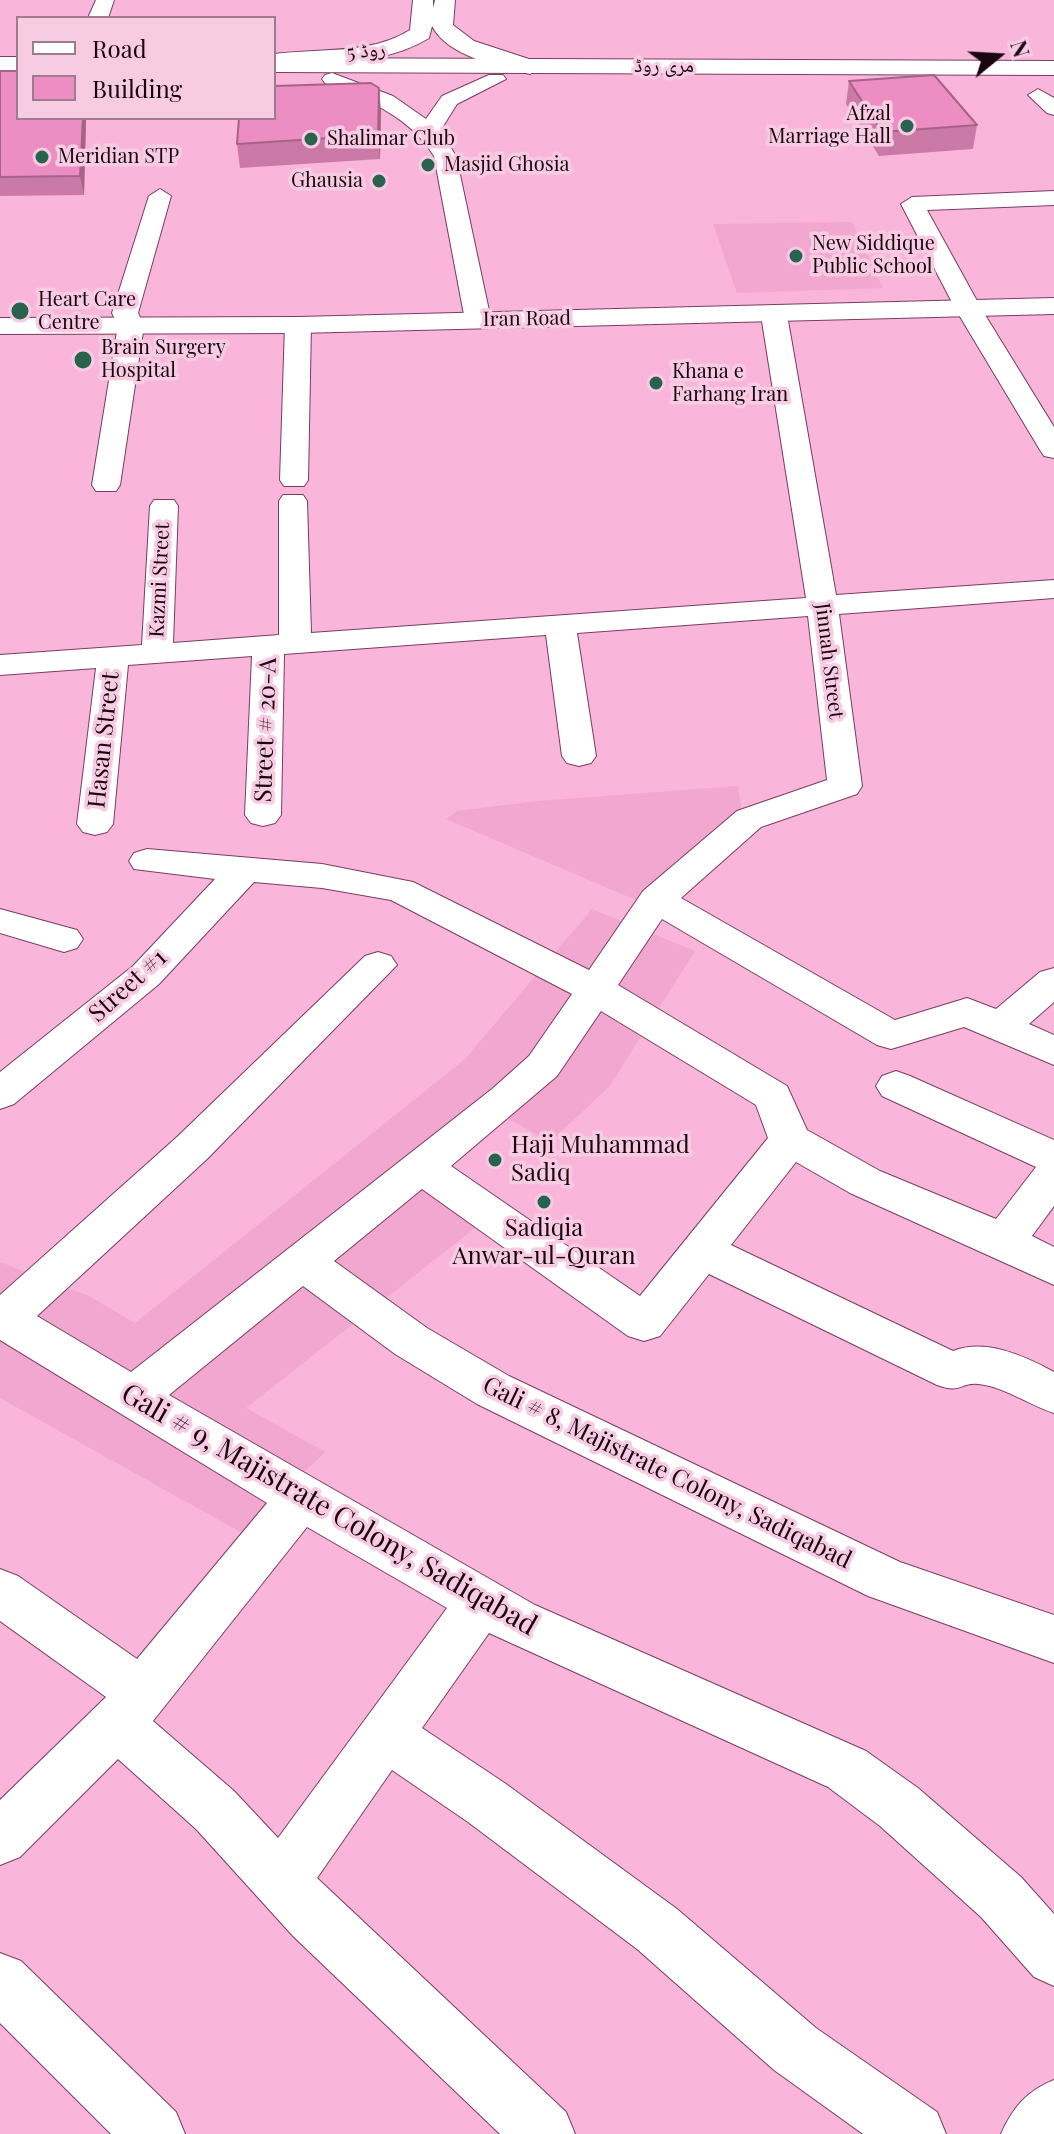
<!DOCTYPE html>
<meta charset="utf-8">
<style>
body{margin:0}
#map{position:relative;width:1054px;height:2134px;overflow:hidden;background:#fab5db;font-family:"Playfair Display",serif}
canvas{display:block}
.legend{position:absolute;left:16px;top:16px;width:260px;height:104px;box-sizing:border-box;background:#f7cce3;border:2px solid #9e7c8f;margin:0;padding:10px 14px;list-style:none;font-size:24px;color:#190410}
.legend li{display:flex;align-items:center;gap:16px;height:40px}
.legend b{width:40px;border:2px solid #9e7c8f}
.north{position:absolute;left:958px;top:16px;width:80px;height:80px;-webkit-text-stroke:6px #f7cce3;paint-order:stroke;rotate:72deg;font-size:22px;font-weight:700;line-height:32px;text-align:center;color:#190410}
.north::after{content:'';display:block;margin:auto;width:28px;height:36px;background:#190410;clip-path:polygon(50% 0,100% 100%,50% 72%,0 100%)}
</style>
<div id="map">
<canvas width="1054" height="2134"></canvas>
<ul class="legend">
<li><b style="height:10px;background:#fff"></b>Road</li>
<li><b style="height:22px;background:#ec8ec3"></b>Building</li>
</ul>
<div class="north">N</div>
</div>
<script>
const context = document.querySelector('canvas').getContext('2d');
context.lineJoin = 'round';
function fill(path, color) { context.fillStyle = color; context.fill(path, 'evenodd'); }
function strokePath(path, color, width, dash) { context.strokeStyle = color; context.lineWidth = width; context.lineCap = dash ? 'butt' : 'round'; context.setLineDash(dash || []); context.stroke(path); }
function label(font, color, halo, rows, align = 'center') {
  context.font = font + ' "Playfair Display","Noto Naskh Arabic",serif'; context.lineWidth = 7; context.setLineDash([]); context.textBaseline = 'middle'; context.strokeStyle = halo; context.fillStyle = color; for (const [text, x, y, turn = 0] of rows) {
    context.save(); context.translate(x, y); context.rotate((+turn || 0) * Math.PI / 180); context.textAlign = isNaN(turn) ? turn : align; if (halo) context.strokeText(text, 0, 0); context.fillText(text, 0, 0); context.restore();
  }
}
fill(new Path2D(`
 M852,222l31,66 -146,5 -24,-69z
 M738,786l4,27 -104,88 -192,-82 11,-8 81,-10z
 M592,909l103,42 -86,136 -59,55 -71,-40 -81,68 77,58 -229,180 79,44 -83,81 -242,-135v-136l89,34 46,27 330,-264z`), '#f2a7d0');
const street = new Path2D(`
 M96,0h18l-6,18h-20z
 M332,73l61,23 33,23 16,-23 47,-21h14l3,4 -49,25 -17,27 16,25 35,164 -4,5 -9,3 -13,-8 -31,-164c-25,-40 -66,-56 -109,-73l-3,-4 3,-4z
 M1038,89l16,9v17l-7,-2 -19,-18z
 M160,189l11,7 -33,117 6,12 -24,160 -4,6h-20l-4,-6 26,-160 -6,-12 37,-117z
 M1054,191v14l-127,5 55,100 72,117v31l-10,-2 -4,-6 -84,-140 -55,-106 11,-7z
 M774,307l13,8 49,280 218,-15v18l-215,16 23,172 -5,8 -96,33 -80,71 214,122 72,-22 29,11 44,-37 14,-4v34l-25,22 25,11v30l-90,-38 -73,22 -14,-4 -215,-126 -44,66 169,101 20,44 73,41 116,48 40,-52 -154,-71 -6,-10 6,-10 14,-5 14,5 144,64v66l-22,30 22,11v38l-204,-92 -54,-31 -65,83 222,106c32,-13 72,5 101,21v41c-26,-8 -48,-26 -76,-29 -17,-2 -17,10 -41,1l-228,-111 -49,62 -16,5 -16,-5 -206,-147 -88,72 93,67 82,48 391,186 154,53v48l-186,-67 -391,-192 -82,-50 -92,-68 -134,109 366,210 331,146 52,37 103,89 33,37v72l-20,-9 -53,-60 -101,-91 -52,-39 -339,-154 -67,95 84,56 171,125 139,119 121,84 9,22h-83l-89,-64 -137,-121 -169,-127 -76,-52 -75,108 249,234 9,22h-75l-207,-198 -97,-107 -78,-70 -98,98 -20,8v-65l106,-103 -106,-76v-52l18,7 119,83 130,-156 -267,-163v-45l177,-158 188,-181 13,-4 13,4 6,9 -190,194 -170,157 94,56 361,-283 37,-33 43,-62 -181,-94 -69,-12 -68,-6 -95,102 -145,120 -14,5v-37l133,-106 82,-87 -81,-10 -5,-8 5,-8 13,-4 175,15 91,18 176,88 54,-79 94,-80 90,-31 -19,-164 -231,17 19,123 -5,7 -12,3 -12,-3 -5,-7 -16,-121 -262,19 -3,161 -6,8 -12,3 -12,-3 -6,-8 7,-159 -124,9 -15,159 -6,8 -12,3 -12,-3 -6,-8 19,-156 -96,7v-20l142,-10 8,-139 4,-6h20l4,6 -5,137 106,-8v-134l4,-6h20l4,6 4,132 495,-35 -45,-283zM601,1011l155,94 12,33 -128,158 -189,-130 106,-90zM307,1527l140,81 -169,230 -44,-47 -81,-70z
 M298,317l13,8 -3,155 -4,6h-20l-4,-6 5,-155z
 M0,909l77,21 6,9 -6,9 -13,4 -64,-19z
 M0,1953l21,8 155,151 9,22h-74l-111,-111z
 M1054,2080v54h-53c12,-27 26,-43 53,-54z`);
const secondary = new Path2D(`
 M413,0h20v8l2,-8h20l-2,25 21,16 64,21 3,5 -11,7c-31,-8 -82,-17 -98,-48l-3,12c-47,29 -102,22 -155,30v-14c46,-6 96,1 136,-24z
 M1054,298v16l-756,19 -298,1v-16l298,-1z`);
const primary = new Path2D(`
 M0,57h18v14h-18z
 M274,58l780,3v14l-780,-3z`);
strokePath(street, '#783d60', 2);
strokePath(secondary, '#783d60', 2);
strokePath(primary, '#783d60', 2);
fill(street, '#fff');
fill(secondary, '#fff');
fill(primary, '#fff');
fill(new Path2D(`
 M0,71l86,47 -2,77 -84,1z
 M849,81l128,44 -4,24 -94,7 -33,-52z
 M381,111l-1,48 -140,9 -3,-24z`), '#cb7aa8');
fill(new Path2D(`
 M379,88l2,23 -1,48 -2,-24z
 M83,118h3l-2,77 -4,-19z`), '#a56388');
const building = new Path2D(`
 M0,71h18v47h65l-3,58 -80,1z
 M934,75l43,50 -95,7 -33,-51z
 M371,83l8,5 -1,47 -141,9 2,-26h35v-32z`);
fill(building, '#ec8ec3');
strokePath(building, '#a56388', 2);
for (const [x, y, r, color] of [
 [907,126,8,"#29634d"],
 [311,139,8,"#29634d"],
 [42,157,8,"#29634d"],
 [428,165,8,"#29634d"],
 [379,181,8,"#29634d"],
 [796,256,8,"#29634d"],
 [20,311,10,"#29634d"],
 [83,360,10,"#29634d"],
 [656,383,8,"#29634d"],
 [495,1160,8,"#29634d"],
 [544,1202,8,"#29634d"]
]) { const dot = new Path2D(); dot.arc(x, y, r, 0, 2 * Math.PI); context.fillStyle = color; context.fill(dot); strokePath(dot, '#f7cce3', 3); }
label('20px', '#190410', '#f7cce3', [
 ["روڈ 5",366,51,-6],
 ["مری روڈ",664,66],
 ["Iran Road",527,319,-1],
 ["Kazmi Street",160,580,-87],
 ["Jinnah Street",829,661,83]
]);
label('20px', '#190410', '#f7cce3', [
 ["Afzal",891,114,"right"],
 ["Marriage Hall",891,137,"right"],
 ["Shalimar Club",327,139],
 ["Meridian STP",58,157],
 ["Masjid Ghosia",444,165],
 ["Ghausia",363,181,"right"],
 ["New Siddique",812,244],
 ["Public School",812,267],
 ["Heart Care",38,300],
 ["Centre",38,323],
 ["Brain Surgery",101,348],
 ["Hospital",101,371],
 ["Khana e",672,372],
 ["Farhang Iran",672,395]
], 'left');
label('24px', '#190410', '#f7cce3', [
 ["Street # 20-A",266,730,-88],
 ["Hasan Street",104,740,-84],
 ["Street #1",128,986,-42],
 ["Gali # 8, Majistrate Colony, Sadiqabad",667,1473,26]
]);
label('24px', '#190410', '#f7cce3', [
 ["Haji Muhammad",511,1146],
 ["Sadiq",511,1174],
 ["Sadiqia",544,1229,"center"],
 ["Anwar-ul-Quran",544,1257,"center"]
], 'left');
label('28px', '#190410', '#f7cce3', [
 ["Gali # 9, Majistrate Colony, Sadiqabad",329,1510,30]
]);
</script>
